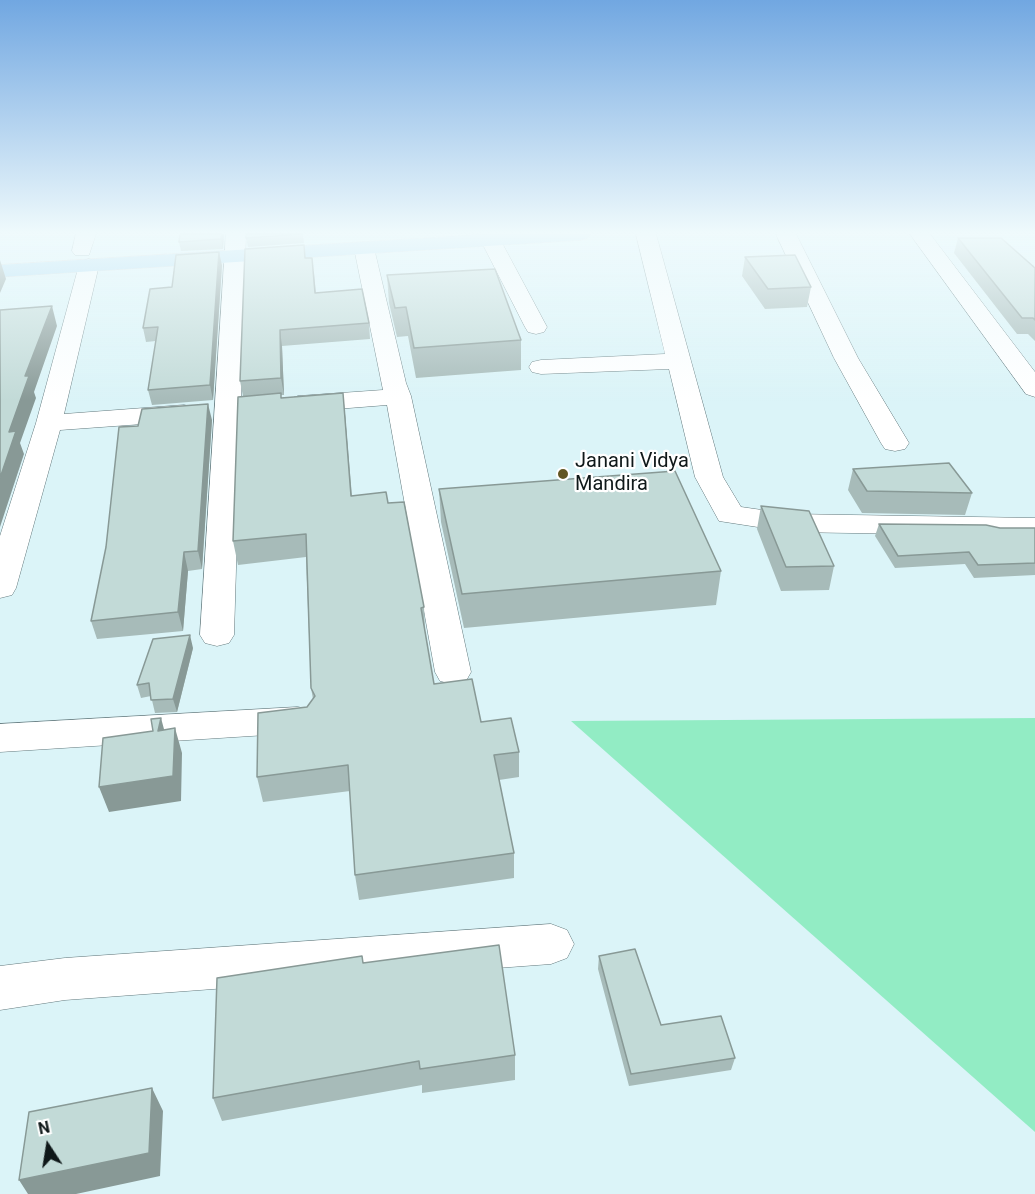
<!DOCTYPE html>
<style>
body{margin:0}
#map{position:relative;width:1035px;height:1194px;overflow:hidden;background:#dbf4f8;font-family:Roboto,sans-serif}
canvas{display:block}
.north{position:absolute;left:18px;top:1116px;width:60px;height:60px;-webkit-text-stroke:4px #fff;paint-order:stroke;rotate:348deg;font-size:16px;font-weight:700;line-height:24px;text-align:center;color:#0f1819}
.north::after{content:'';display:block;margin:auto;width:21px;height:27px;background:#0f1819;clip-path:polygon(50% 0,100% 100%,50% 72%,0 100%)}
</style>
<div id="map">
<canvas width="1035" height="1194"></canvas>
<div class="north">N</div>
</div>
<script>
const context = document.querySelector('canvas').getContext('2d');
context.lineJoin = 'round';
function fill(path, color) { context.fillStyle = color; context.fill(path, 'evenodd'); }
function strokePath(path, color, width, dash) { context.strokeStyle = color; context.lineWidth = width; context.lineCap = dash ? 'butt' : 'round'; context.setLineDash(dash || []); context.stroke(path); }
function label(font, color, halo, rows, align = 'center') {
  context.font = font + ' Roboto,sans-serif'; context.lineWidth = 4.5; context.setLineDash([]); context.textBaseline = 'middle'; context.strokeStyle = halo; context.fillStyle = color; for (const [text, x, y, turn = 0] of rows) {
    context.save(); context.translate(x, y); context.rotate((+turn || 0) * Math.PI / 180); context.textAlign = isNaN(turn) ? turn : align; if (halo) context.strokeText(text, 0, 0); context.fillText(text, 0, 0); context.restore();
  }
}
fill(new Path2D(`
 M1035,718v414l-464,-411z`), '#92ecc4');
const minor = new Path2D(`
 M76,234h20l-7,21h-14l-3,-4z
 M226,234h20l-12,401 -5,8 -12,3 -12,-3 -5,-8z
 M636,234h20l67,243 18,30 49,7 245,4v18l-245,-4 -71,-11 -24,-44 -26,-108 -128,5 -9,-2 -3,-5 3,-5 9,-2 124,-6z
 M776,234h20l62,124 51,85 -4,6 -10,2 -10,-2 -4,-6 -47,-85z
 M910,234h20l105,138v25l-9,-3z
 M491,235l7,2 3,4 46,86 -3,5 -8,2 -8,-2 -3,-5 -44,-86 3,-4z
 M364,242l7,2 3,4 32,135 5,13 60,276 -5,9 -13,3 -13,-3 -5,-9 -48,-267 -89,7 -9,-3 -4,-5 4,-5 9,-3 85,-6 -29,-142 3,-4z
 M89,259l7,2 3,4 -35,149 120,-9 9,2 4,6 -4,6 -9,2 -124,9 -44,158 -4,7 -12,3v-62l36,-113 43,-158 3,-4z
 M298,707l13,3 6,10 -6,10 -13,3 -298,19v-28z
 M551,924l16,6 7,14 -7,14 -16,6 -486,36 -65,10v-44l65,-8z`);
const major = new Path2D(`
 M488,234h103l-3,4 -7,2 -581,37v-12z`);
strokePath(minor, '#63797d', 1);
strokePath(major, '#d4d5d6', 1);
fill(minor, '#fff');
fill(major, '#a9daf4');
fill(new Path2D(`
 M224,234l-1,15 -42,2 -2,-9z
 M303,234l1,9 -56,4 -2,-9z
 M958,238l77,30v73l-7,-7h-11l-63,-81z
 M745,257l66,30 -4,20 -42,2 -23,-33z
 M305,258l9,15 2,20 53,30 1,16 -88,7 2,49h-3v3l64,16 7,82 36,7 36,104 1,25 9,52 85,68v25l-20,3 15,73v25l-155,22 -4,-25 -5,-84 -87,11 -6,-25 56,-78 -2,-11 -5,-131 -68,8 -5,-24 10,-145 -3,-15z
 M222,265l-9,135 -61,5 -4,-15 8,-49 -10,1 -3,-14 29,-41z
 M387,275l134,65v30l-105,8 -8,-42 -11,1 -8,-34z
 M212,420l-10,149 -14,2 -5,60 -86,8 -6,-18z
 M853,469l119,24 -7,22 -103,-2 -14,-23z
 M439,489l282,82 -5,34 -252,23 -23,-106z
 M761,506l73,60 -5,24 -48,1 -24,-62z
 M879,524l121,4h35v47l-61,3 -9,-14 -70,4 -20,-32z
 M193,648l-16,64 -22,1 -4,-17 -10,2 -4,-13z
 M362,956l1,7 152,92v25l-93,13v-8l-200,36 -9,-23z
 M599,956l62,69 74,33 -4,12 -102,16 -31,-117z`), '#a7bbb9');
fill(new Path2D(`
 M222,234h2l-1,15 -2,-10z
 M219,252l3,13 -9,135 -3,-15z
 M0,260l6,19 -6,14z
 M52,306l5,20 -23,66 2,6 -16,45 4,11 -24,73v-49l9,-46 16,-56z
 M280,330l2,16 2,49 -3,-17z
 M343,393l2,21 8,105 -2,-23z
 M208,404l4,16 -10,149 -4,-18z
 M184,552l4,19 -5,60 -5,-19z
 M190,635l3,13 -16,64 -4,-13z
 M161,718l7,26 -10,-13z
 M175,728l7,25 -1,48 -72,11 -10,-25z
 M152,1088l11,23 -3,65 -84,18h-48l-9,-14z`), '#889996');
const building = new Path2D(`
 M180,234h42l-1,5 -42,3z
 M246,234h57l-57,4z
 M958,238h43l34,30v52l-2,-2h-11z
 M304,245l1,13h7l3,35 47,-4 7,34 -89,7 1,48 -41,3 5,-132z
 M219,252l-9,133 -62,5 10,-63 -15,1 7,-39 22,-2 4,-32z
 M795,255l16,32 -43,2 -23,-32z
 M495,269l26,71 -107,8 -8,-41 -11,1 -8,-33z
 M52,306l-27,70h4l-20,56 7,-1 -16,47v-168z
 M281,393v5l62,-5 8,103 35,-4 2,11 16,-1 20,105 -3,1 13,76 38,-5 9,43 30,-4 8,34 -25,3 20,98 -159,22 -7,-110 -91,12 1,-64 49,-6 8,-11 -4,-8 -5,-154 -73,7 5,-144z
 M208,404l-10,147 -14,1 -6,60 -87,9 15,-74 13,-120 19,-1 4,-17z
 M949,463l23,30 -105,-2 -14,-22z
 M675,471l46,100 -259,23 -23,-105z
 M761,506l48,5 25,55 -48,1z
 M879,524l107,1 14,3h35v35l-57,2 -9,-13 -71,4z
 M190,635l-17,64 -22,1 -2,-17 -12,2 16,-46z
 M161,718l-3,13 17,-3 -2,48 -74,11 4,-49 50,-7 -2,-12z
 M499,945l16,110 -95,14 -1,-8 -206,37 4,-120 145,-22 1,7z
 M635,949l26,76 60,-9 14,42 -104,16 -32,-118z
 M152,1088l-3,65 -130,27 10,-68z`);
fill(building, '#c2dad7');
strokePath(building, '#889996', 1.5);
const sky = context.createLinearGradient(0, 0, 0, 401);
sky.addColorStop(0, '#71a7e1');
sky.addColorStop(0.58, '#effafc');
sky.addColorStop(1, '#effafc00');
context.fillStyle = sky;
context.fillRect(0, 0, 1035, 401);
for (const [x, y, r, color] of [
 [563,474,6,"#625522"]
]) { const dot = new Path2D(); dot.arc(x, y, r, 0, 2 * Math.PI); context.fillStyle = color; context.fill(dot); strokePath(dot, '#fff', 2); }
label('20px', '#0f1819', '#fff', [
 ["Janani Vidya",575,462],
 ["Mandira",575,485]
], 'left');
</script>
